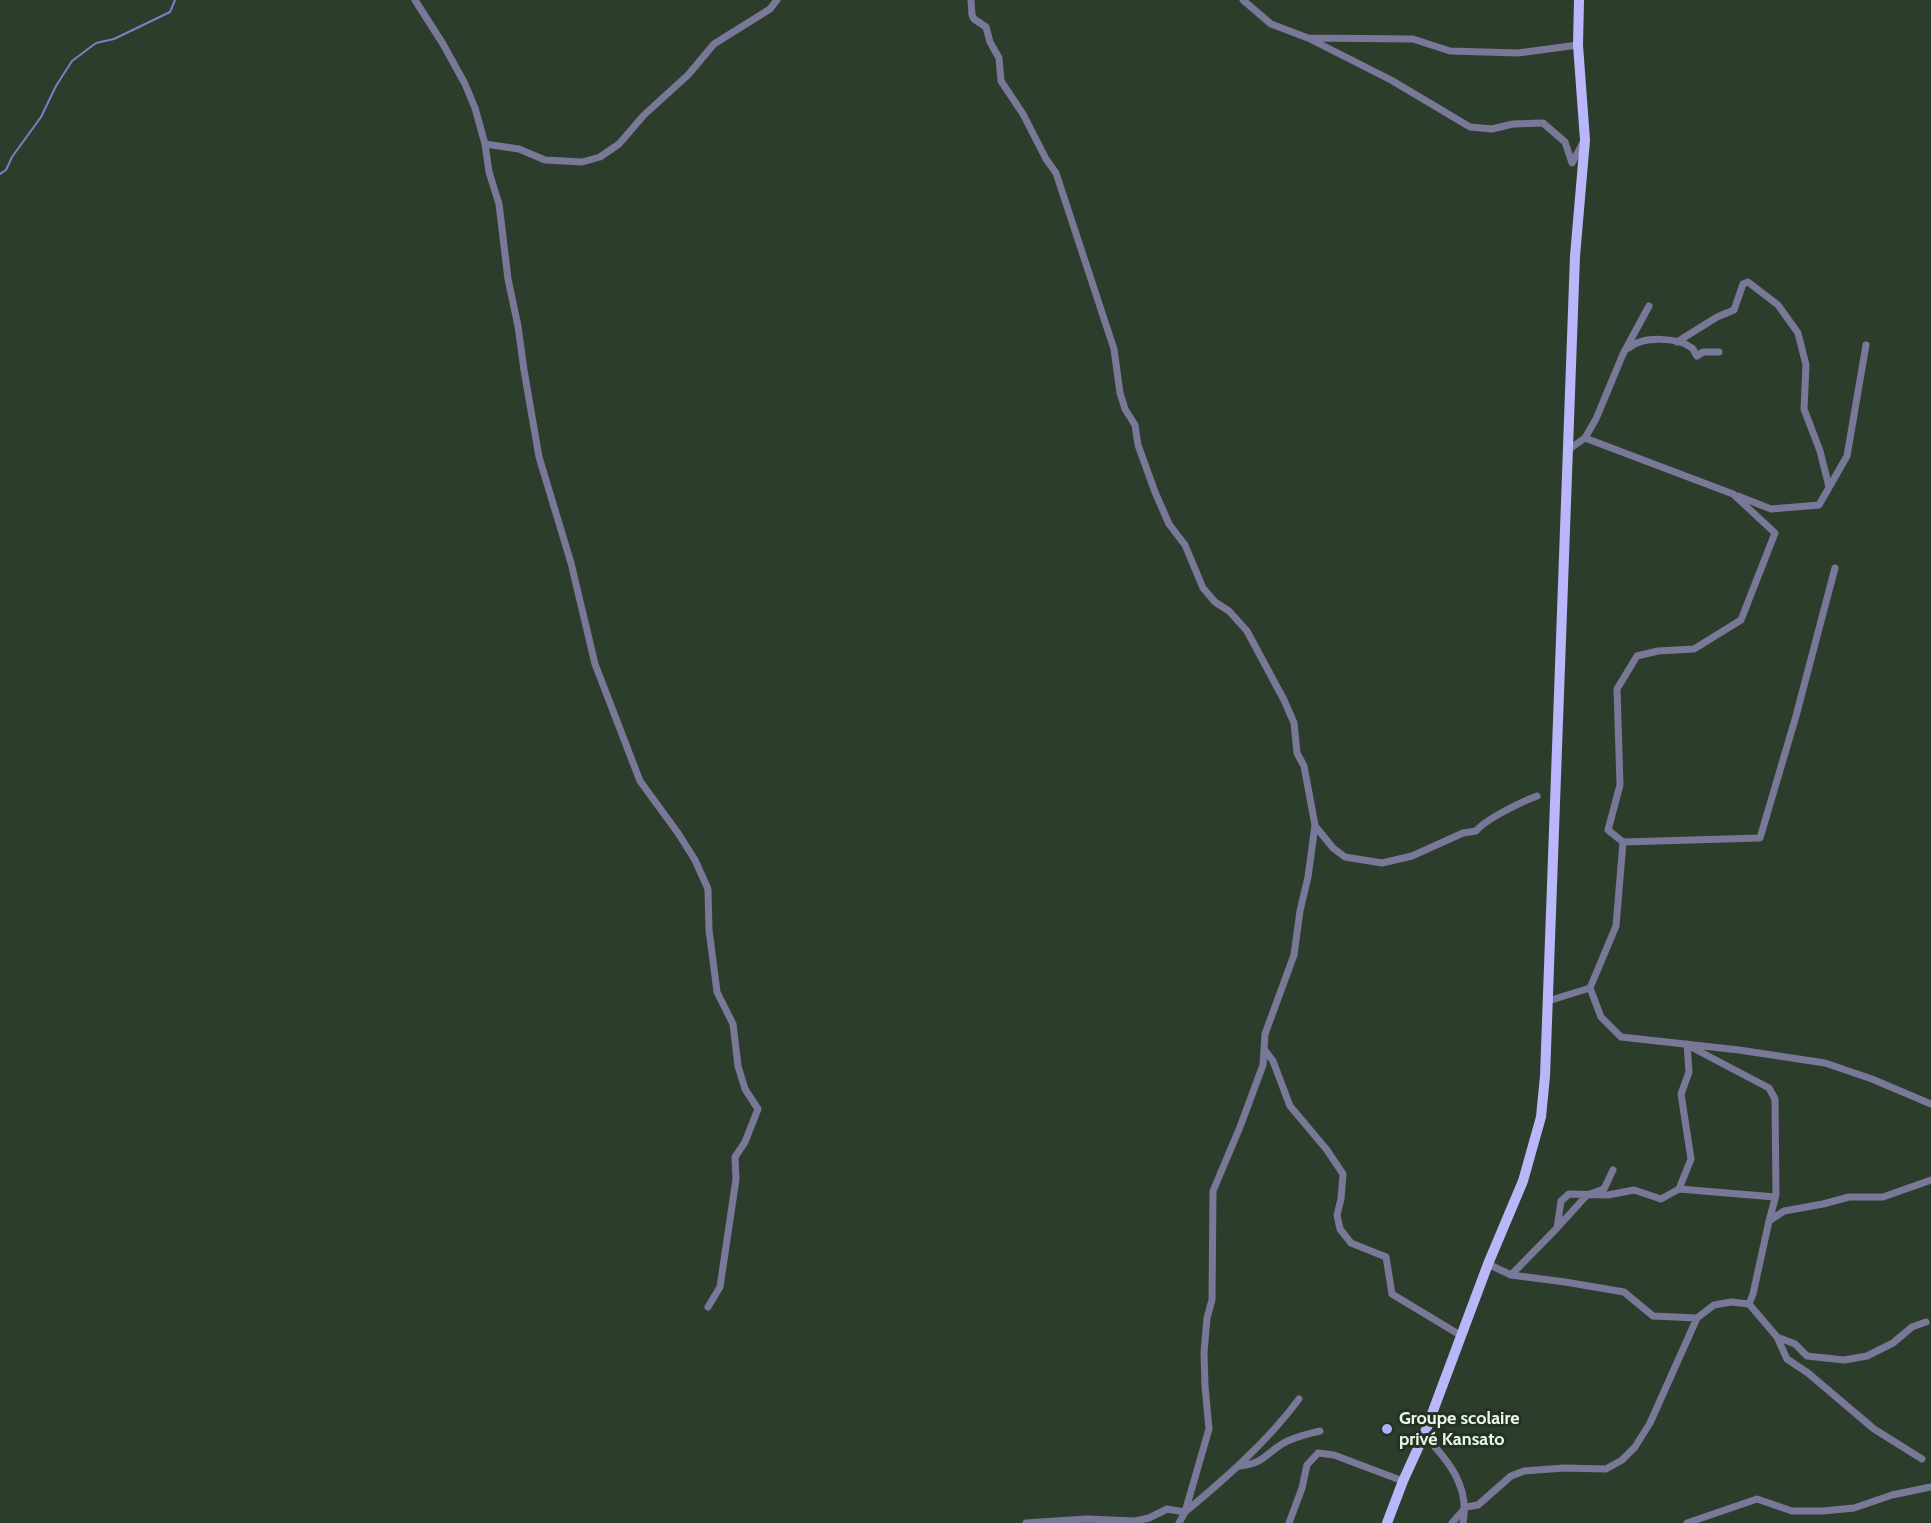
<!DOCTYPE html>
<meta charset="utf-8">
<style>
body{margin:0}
canvas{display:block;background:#2d3d2c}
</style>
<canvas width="1931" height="1523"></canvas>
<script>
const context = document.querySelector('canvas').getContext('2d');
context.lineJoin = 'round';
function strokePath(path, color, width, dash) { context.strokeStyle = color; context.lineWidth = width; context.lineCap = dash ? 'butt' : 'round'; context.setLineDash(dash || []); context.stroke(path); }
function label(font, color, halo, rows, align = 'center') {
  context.font = font + ' Cabin,sans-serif'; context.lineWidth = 6; context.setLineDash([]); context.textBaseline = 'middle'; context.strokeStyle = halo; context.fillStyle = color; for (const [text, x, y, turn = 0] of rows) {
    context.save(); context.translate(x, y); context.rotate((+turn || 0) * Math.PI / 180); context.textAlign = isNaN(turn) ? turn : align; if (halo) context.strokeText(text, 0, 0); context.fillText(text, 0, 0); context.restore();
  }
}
strokePath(new Path2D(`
 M0,174l6,-4 6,-13 29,-40 15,-31 16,-25 24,-18 18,-4 56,-27 5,-12`), '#817cc6', 2);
strokePath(new Path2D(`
 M415,0l28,44 22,40 10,24 10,36 4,28 10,32 9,75 10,47 6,44 15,87 32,106 24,101 45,117 38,52 17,27 13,29 1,41 8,62 16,32 5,42 7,23 13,20 -13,33 -10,15 1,22 -16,108 -12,20
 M971,0l1,15 2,4 12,8 4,15 9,16 2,23 22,33 23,45 10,14 58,176 6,44 5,16 10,16 3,20 17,47 14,32 16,21 18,43 12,14 14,9 18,20 37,69 10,23 3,30 7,13 11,59 -7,52 -8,34 -6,44 -29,79 -2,31 -23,62 -27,64 -1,109 -5,18 -3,35 1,33 4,43 -24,83 -6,11
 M1243,0l28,24 37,14 105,1 37,12 68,2 60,-8
 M1310,39l81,41 79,47 22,2 21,-5 30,-1 22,19 7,21 11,-20
 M485,144l34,5 26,11 37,2 18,-5 19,-13 25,-29 44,-40 26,-31 56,-35 7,-9
 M1677,342l40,-25 17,-7 9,-26 5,-2 30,23 20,28 8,32 -2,44 16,42 9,36
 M1629,348c13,-12 49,-11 63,0 2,2 3,5 5,8l6,-4h16
 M1568,450l17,-12
 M1738,496l33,13 48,-4 28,-49 19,-111
 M1835,568l-39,148 -36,122 -137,4 -7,84 -26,62 11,29 20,20 118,13 86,13 47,16 59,25
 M1316,827l17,21 12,9 37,6 30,-7 51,-23 13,-2c10,-12 45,-29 61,-35
 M1623,842l-15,-12 12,-45 -3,-96 20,-33 21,-5 36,-2 47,-29 34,-87 -42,-39 -148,-56 11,-19 27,-65 26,-48
 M1548,1001l42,-13
 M1691,1047l78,41 6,11 1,96 -7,26
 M1264,1049l9,12 17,45 37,44 16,24 -2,25 -4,16 3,14 11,14 35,14 6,37 68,41
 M1679,1189l12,-30 -10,-65 8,-22 -2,-28
 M1557,1228l30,-33 17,-6 9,-19
 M1488,1264l23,11 54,7 59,10 29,24 44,2 17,-13 17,-3 18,2 28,33 10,22 21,14 66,56 48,30
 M1511,1275l46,-47 4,-27 8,-7 39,1 26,-5 27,9 18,-10 96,8
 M1749,1304l4,-10 16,-73 15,-10 39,-7 26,-7h34l48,-17
 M1777,1337l18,7 12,12 37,4 23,-4 26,-13 19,-16 14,-5
 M1424,1435c24,25 46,51 39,88
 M1239,1466c24,-2 25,-11 43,-22 11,-7 26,-10 38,-13
 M1185,1512c41,-34 82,-70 114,-113
 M1026,1523l60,-4 49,2 14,-3 18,-9 18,3
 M1289,1523l13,-35 5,-23 11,-12 16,2 69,26
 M1452,1523l14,-16 12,-2 33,-29 13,-5 40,-3 42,1 16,-9 13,-13 15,-24 47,-105
 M1687,1523l70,-24 35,12h31l31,-3 38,-13 39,-8`), '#797898', 7);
strokePath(new Path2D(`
 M1387,1523l16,-42 21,-46 64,-171 35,-83 18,-64 4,-41 30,-820 10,-116 -7,-95 1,-45`), '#b9b7f9', 10);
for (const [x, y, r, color] of [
 [1387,1429,6,"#b1adfa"]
]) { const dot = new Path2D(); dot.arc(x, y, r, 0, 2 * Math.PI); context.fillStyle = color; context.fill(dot); strokePath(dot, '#233223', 2); }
label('bold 18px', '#eaf4e9', '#233223', [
 ["Groupe scolaire",1399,1419],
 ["privé Kansato",1399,1440]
], 'left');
</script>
